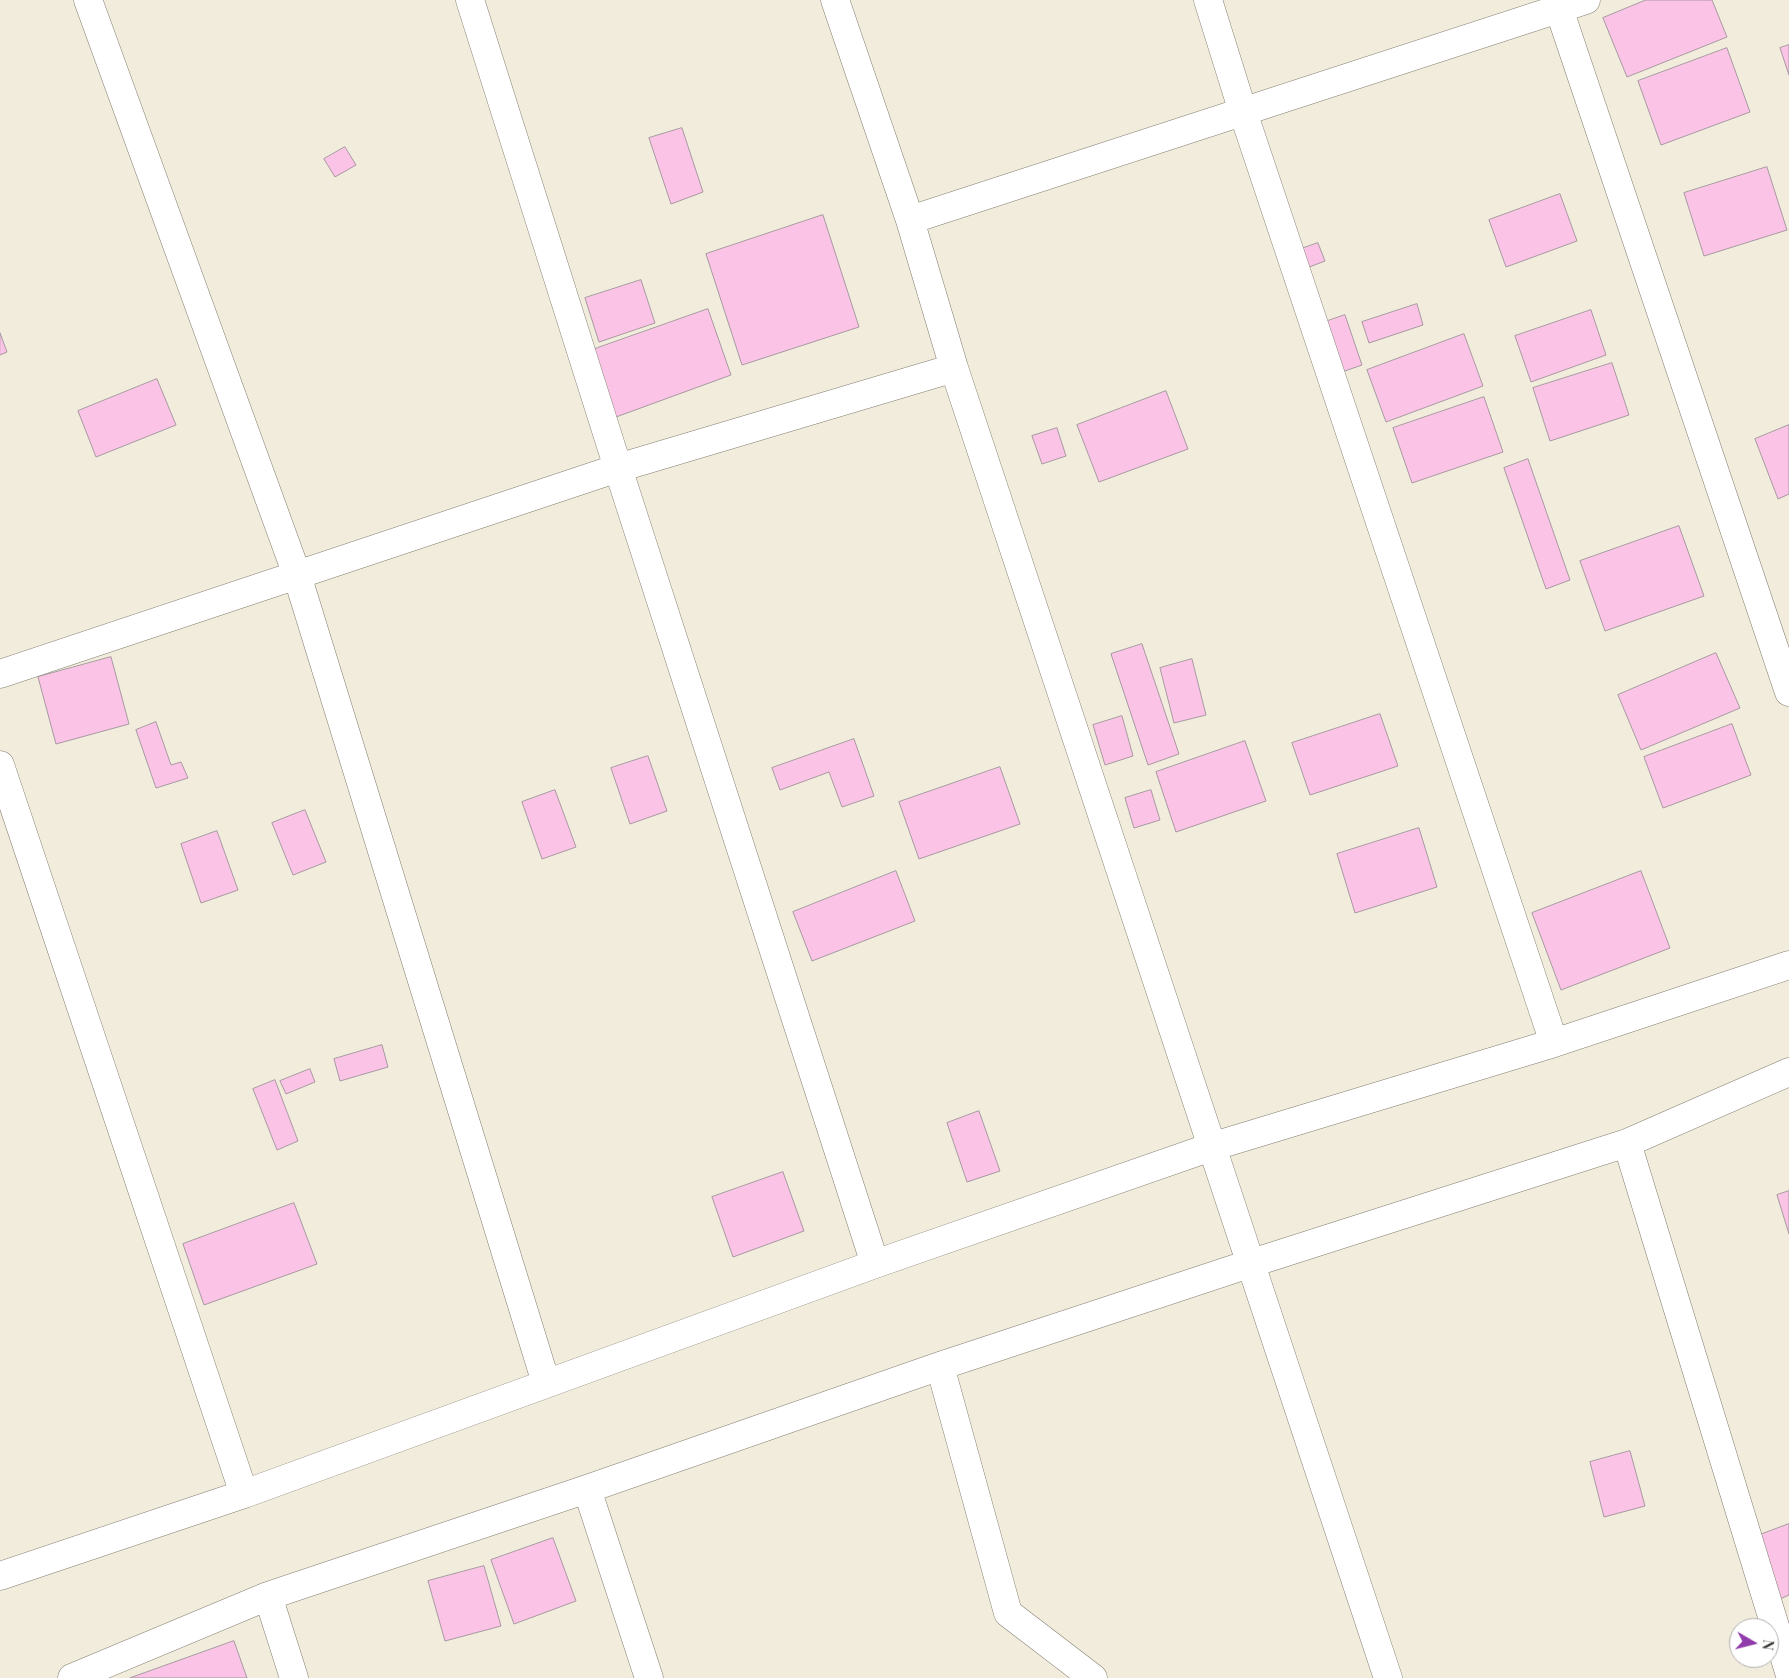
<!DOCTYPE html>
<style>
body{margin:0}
#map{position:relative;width:1789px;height:1678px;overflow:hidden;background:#f1ecdc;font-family:"Playfair Display",serif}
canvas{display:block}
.north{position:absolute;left:1729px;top:1618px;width:50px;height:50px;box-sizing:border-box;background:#fff;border:1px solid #b1b0ad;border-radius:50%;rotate:98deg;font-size:14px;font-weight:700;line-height:20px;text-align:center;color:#3b3933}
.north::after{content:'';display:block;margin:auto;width:18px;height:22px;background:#903caa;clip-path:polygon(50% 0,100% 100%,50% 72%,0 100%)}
</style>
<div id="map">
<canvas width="1789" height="1678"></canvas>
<div class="north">N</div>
</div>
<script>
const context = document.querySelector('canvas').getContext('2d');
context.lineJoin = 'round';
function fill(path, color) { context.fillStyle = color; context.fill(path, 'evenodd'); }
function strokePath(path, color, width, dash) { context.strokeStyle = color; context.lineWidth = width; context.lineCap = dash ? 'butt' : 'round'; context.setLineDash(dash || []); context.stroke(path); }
const building = new Path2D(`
 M1646,0h66l15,37 -100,40 -24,-59z
 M1789,45v30l-9,-27z
 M1727,48l23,64 -89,33 -23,-64z
 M682,128l21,64 -32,12 -22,-66z
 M345,147l11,18 -21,12 -11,-18z
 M1767,167l20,63 -83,26 -20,-63z
 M1560,194l17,47 -71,26 -17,-47z
 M823,215l36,112 -117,38 -36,-111z
 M1318,243l7,18 -21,8 -6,-19z
 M641,280l14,43 -56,19 -14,-44z
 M1417,304l6,21 -54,18 -7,-21z
 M708,309l23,66 -115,42 -24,-67z
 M1591,310l15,45 -75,27 -16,-46z
 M1345,315l17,50 -23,8 -17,-50z
 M0,333l7,19 -7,3z
 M1464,334l19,52 -97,36 -19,-52z
 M1612,363l17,52 -79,26 -17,-53z
 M157,379l19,46 -80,32 -18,-46z
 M1166,391l22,58 -89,33 -22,-57z
 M1484,397l19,55 -91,31 -19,-55z
 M1789,425v69l-11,5 -23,-60z
 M1057,428l9,28 -24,8 -10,-28z
 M1528,459l42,121 -24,9 -42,-121z
 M1679,526l25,70 -99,35 -25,-70z
 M1142,644l37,110 -31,11 -37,-111z
 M1716,653l24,55 -99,42 -23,-55z
 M111,657l18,67 -73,20 -18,-67z
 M1192,659l14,56 -32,8 -14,-55z
 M1380,714l18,52 -88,29 -18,-52z
 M1122,716l11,40 -28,9 -12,-40z
 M156,722l15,43 10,-3 7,16 -32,10 -20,-58z
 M1732,724l19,51 -88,33 -19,-51z
 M854,739l20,57 -32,11 -13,-35 -49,18 -8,-22z
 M1245,741l21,60 -90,31 -20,-60z
 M648,756l19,55 -37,13 -19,-56z
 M1000,767l20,57 -101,35 -20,-57z
 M555,790l21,57 -34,12 -20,-57z
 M1151,790l9,30 -26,8 -9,-30z
 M305,810l21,52 -33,13 -21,-52z
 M1419,828l18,59 -82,26 -18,-59z
 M217,831l21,59 -37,13 -20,-59z
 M896,871l19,50 -103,40 -19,-49z
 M1641,871l29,77 -109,42 -29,-77z
 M382,1045l6,22 -48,14 -6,-22z
 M310,1069l5,13 -29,12 -6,-13z
 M275,1080l23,61 -21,9 -24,-61z
 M979,1111l21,60 -33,11 -20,-59z
 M783,1172l21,59 -71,26 -21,-60z
 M1789,1191v43l-12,-39z
 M294,1203l23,61 -113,41 -21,-61z
 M1630,1451l15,55 -41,11 -14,-55z
 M1789,1524v71l-9,4 -23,-63z
 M553,1538l23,63 -62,23 -23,-64z
 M484,1566l17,60 -56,15 -17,-60z
 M234,1641l13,37h-117z`);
fill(building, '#fbc4e6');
strokePath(building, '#a798a1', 1);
const minor = new Path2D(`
 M88,0l209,575 249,808
 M470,0l148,468 257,796
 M835,0l75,220 44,148 434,1310
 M1208,0l35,112 311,931
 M1556,0l233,692
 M910,220l676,-220
 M0,674l618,-206 336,-100
 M0,765l244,729
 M1627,1143l162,529
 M940,1366l68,247 85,65
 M587,1489l62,189
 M0,1576l244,-82 631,-230 336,-117 343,-104 235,-78
 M268,1596l26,82
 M72,1678l196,-82 319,-107 353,-123 312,-103 375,-120 162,-71`);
strokePath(minor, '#847f71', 29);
strokePath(minor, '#fff', 28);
</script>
